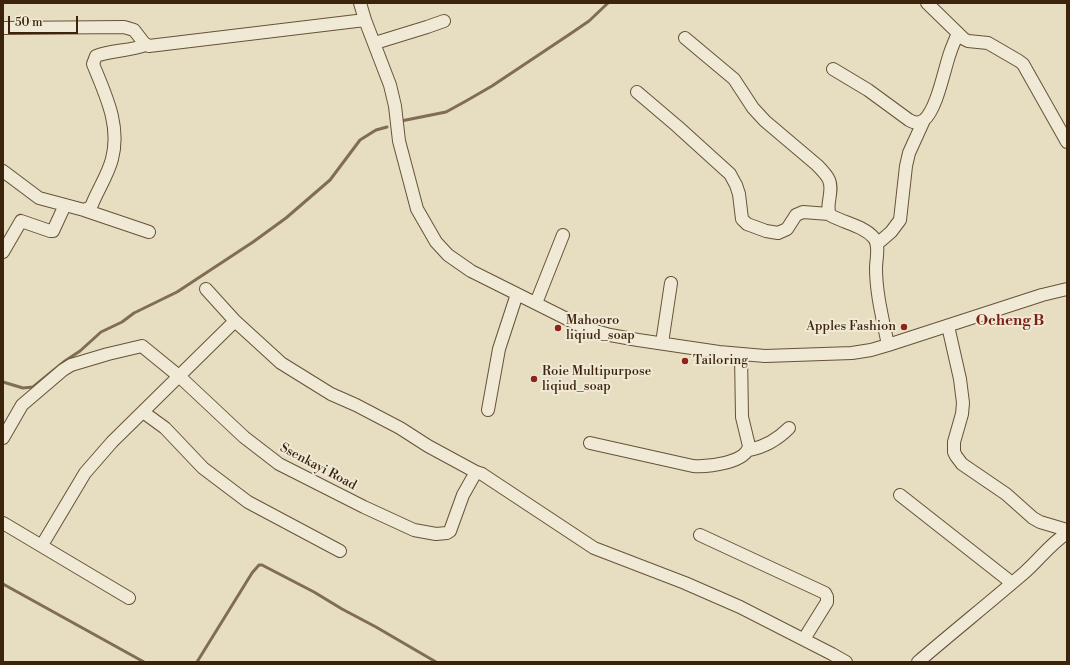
<!DOCTYPE html>
<style>
body{margin:0}
#map{position:relative;width:1070px;height:665px;overflow:hidden;background:#e7ddc0;font-family:"Libre Bodoni",serif}
canvas{display:block}
.frame{position:absolute;inset:0;border:4px solid #3c230c;pointer-events:none}
.scale{position:absolute;left:8px;top:16px;width:70px;height:18px;box-sizing:border-box;border:2px solid #3c230c;border-top:0;padding-left:5px;font-size:12px;line-height:14px;white-space:nowrap;color:#3c230c;-webkit-text-stroke:3px #efe9d6;paint-order:stroke}
</style>
<div id="map">
<canvas width="1070" height="665"></canvas>
<div class="frame"></div>
<div class="scale">50 m</div>
</div>
<script>
const context = document.querySelector('canvas').getContext('2d');
context.lineJoin = 'round';
function strokePath(path, color, width, dash) { context.strokeStyle = color; context.lineWidth = width; context.lineCap = dash ? 'butt' : 'round'; context.setLineDash(dash || []); context.stroke(path); }
function label(font, color, halo, rows, align = 'center') {
  context.font = font + ' "Libre Bodoni",serif'; context.lineWidth = 4; context.setLineDash([]); context.textBaseline = 'middle'; context.strokeStyle = halo; context.fillStyle = color; for (const [text, x, y, turn = 0] of rows) {
    context.save(); context.translate(x, y); context.rotate((+turn || 0) * Math.PI / 180); context.textAlign = isNaN(turn) ? turn : align; if (halo) context.strokeText(text, 0, 0); context.fillText(text, 0, 0); context.restore();
  }
}
strokePath(new Path2D(`
 M401,121l45,-9 20,-11 26,-15 78,-52 19,-13 19,-18
 M3,382l20,6 10,-1 32,-26 15,-10 21,-19 21,-10 12,-9 43,-21 76,-50 33,-24 44,-38 30,-40 16,-10 11,-3
 M3,584l141,78
 M197,662l55,-89 7,-8h3l52,27 28,17 34,18 60,35`), '#806d53', 3);
const minor = new Path2D(`
 M360,3l5,17 25,65 5,21 4,35 18,68 19,33 12,13 23,16 114,57 25,7 28,5 81,12 46,4 87,-3 19,-3 17,-5 154,-50 25,-6
 M927,3l37,36 4,2 20,2 31,18 4,3 44,78
 M3,28l121,-1 10,3 10,13 5,3 216,-26
 M685,38l49,41 19,29 12,13 52,44c4,4 10,10 12,15 5,11 -4,25 1,35 14,8 34,11 44,23 6,8 2,21 2,30 0,26 7,52 12,77
 M375,43l52,-16 17,-6
 M833,69l35,21 41,30c5,3 10,4 15,0 13,-11 20,-50 26,-67 2,-6 5,-13 8,-20
 M637,92l40,34 53,48 6,11 3,9 3,25 5,5 19,7 12,2 9,-4 9,-14 7,-3 26,2
 M3,171l36,27 45,12 7,-3c6,-16 17,-32 21,-48 9,-34 -7,-65 -19,-95l3,-8c16,-6 34,-5 50,-11
 M84,210l65,22
 M877,244l14,-12 9,-12 6,-54 3,-13 15,-33
 M3,252l18,-31 29,10h3l12,-26
 M206,289l29,32 46,42 50,31 25,11 44,23 28,18 48,26 6,2 112,74 91,35 55,24 92,47 14,8
 M536,303l27,-68
 M948,326l12,53 3,24 -1,11 -8,28v10l2,4 6,8 44,30 27,24 7,4 27,8
 M662,343l9,-60
 M488,410l11,-61 18,-55
 M143,412l22,16 38,40 45,34 92,49
 M3,438l19,-33 41,-35 8,-5 37,-11 34,-8 38,31 64,60 35,27 85,43 50,23 22,4 11,-1 3,-2 13,-36 13,-23
 M590,443l103,23c15,1 53,-3 56,-20l-7,-29 -1,-63
 M749,450c16,-3 28,-10 40,-22
 M900,495l112,88
 M3,523l126,75
 M700,535l125,58 2,4v5l-23,37
 M42,545l43,-72 27,-31 123,-121
 M918,662c35,-30 71,-59 106,-89 15,-13 26,-29 43,-40`);
strokePath(minor, '#675239', 14);
strokePath(minor, '#efe9d6', 12);
for (const [x, y, r, color] of [
 [904,327,4,"#8f2418"],
 [558,328,4,"#8f2418"],
 [685,361,4,"#8f2418"],
 [534,379,4,"#8f2418"]
]) { const dot = new Path2D(); dot.arc(x, y, r, 0, 2 * Math.PI); context.fillStyle = color; context.fill(dot); strokePath(dot, '#efe9d6', 1.5); }
label('13px', '#3c230c', '#efe9d6', [
 ["Mahooro",566,321],
 ["liqiud_soap",566,336],
 ["Apples Fashion",896,327,"right"],
 ["Tailoring",693,361],
 ["Roie Multipurpose",542,372],
 ["liqiud_soap",542,387]
], 'left');
label('13px', '#3c230c', '#efe9d6', [
 ["Ssenkayi Road",318,467,28]
]);
label('bold 15px', '#7a1f14', '#efe9d6', [
 ["Ocheng B",1010,321]
]);
</script>
